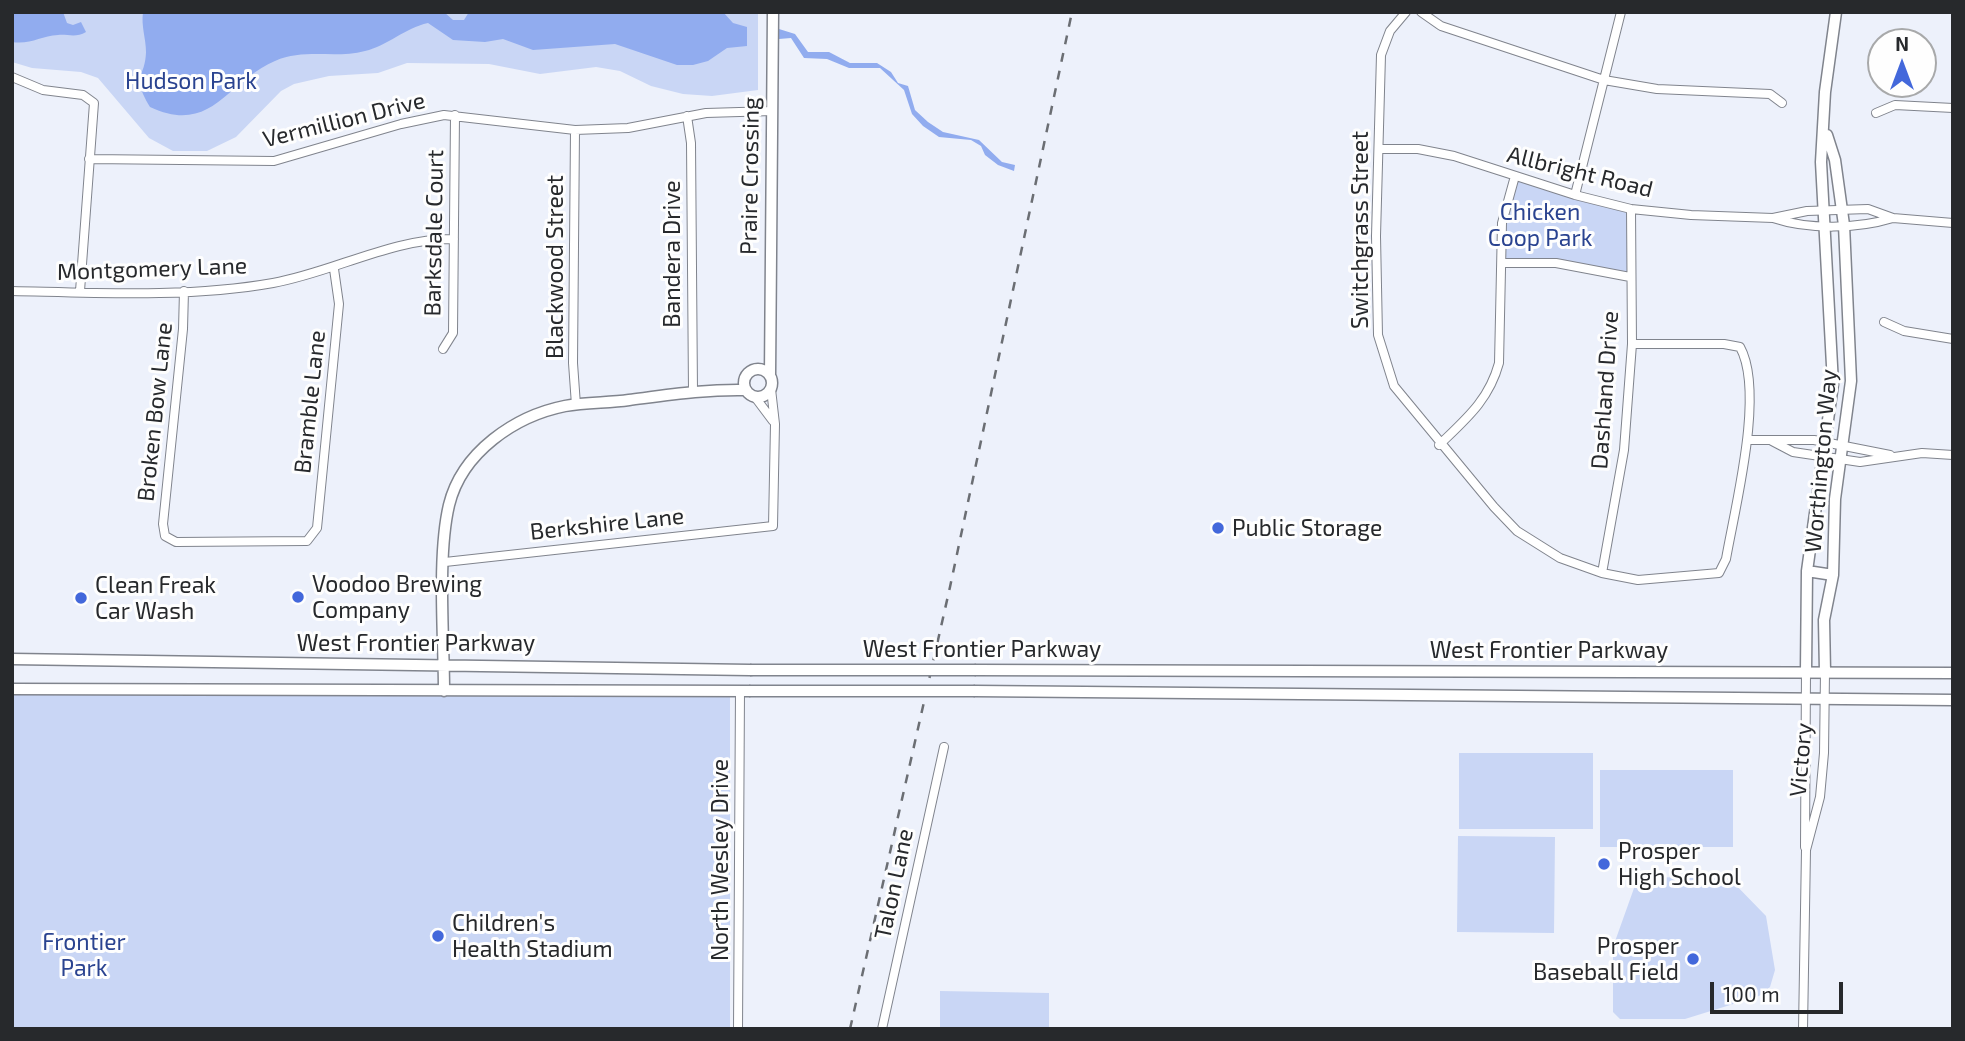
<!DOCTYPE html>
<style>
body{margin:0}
#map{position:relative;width:1965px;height:1041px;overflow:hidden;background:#edf1fb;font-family:"Exo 2",sans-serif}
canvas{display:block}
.frame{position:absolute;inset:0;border:14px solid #27292c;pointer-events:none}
.north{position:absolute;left:1867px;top:28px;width:70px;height:70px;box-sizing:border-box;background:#fefefe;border:2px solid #a8a9aa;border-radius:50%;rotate:0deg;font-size:19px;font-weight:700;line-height:28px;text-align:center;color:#27292c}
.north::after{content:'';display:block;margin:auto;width:24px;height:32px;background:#4368db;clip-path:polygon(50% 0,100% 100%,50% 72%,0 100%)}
.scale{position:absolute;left:1710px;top:982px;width:133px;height:32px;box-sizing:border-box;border:4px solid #27292c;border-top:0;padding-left:9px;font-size:21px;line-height:24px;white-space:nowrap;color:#27292c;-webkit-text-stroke:5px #fefefe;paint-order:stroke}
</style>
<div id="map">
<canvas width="1965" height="1041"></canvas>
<div class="frame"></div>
<div class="north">N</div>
<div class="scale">100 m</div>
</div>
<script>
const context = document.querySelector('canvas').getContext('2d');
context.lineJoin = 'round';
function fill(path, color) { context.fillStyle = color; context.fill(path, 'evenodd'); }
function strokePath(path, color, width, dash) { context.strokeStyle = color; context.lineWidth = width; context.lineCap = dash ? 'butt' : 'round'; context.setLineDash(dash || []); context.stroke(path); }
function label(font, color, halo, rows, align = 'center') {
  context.font = font + ' "Exo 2",sans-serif'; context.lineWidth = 6; context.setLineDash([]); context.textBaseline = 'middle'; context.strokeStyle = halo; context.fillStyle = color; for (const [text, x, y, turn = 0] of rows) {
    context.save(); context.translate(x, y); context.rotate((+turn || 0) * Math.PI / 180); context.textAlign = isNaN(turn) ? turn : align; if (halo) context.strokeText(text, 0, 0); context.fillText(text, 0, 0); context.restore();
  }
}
fill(new Path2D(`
 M12,12h746v78l-46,6 -29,-2 -32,-8 -31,-15 -24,-4 -56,7 -51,-10 -82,-1 -29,10 -49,3 -35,8 -13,7 -45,46 -29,14h-34l-24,-13 -51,-60 -17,-6 -49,-4 -20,-6z
 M1515,176l116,33 -1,68 -52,-12 -76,-2v-40z
 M12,691l718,1v337h-718z
 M1459,753h134v76h-134z
 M1600,770h133v77h-133z
 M1458,836l97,1 -1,96 -97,-1z
 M1638,877l91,1 37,38 9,54 -5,17 -11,9 -74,23h-65l-7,-7v-65z
 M940,991l109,2v36h-109z`), '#c9d6f5');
fill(new Path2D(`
 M12,12h51l4,11 6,2 8,-3 5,10c-10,6 -18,2 -28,3 -17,1 -28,10 -46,7z
 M143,12h301l9,8h11l5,-8h254l10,11 14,4v19l-20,2 -19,13 -15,4h-16l-62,-21 -82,6 -30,-11 -18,3 -32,-2 -25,-17c-23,5 -41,23 -63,28 -30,8 -60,-3 -90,10 -48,20 -63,75 -125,46 -20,-35 -5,-26 -4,-55 0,-14 -5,-25 -3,-40z
 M779,29l16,5 13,18h21l21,11h27l14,9 7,11 10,3 7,24 13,12 15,10 36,8 23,22 13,3 -1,6 -16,-6 -13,-10 -4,-9 -10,-6 -32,-3 -16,-11 -11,-12 -8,-24 -24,-22h-31l-22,-9 -23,-1 -13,-20 -12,1z`), '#91acef');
const minor = new Path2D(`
 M1406,12l-16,19 -9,24 -5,181 2,99 16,51 100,121 23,24 43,27 42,15 36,7 81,-7 7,-14c9,-52 39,-167 14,-212l-16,-3h-92
 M1421,12l20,14 163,54 53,9 113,5 12,9
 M12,77l31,13 40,5 11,8 -14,188
 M1876,113l19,-8 58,3
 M687,116l4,27 2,249
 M575,130l-2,233 3,42
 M1379,149h39l36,7 121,39 56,14 60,6 82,3 34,-7 61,-2 25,9 60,5
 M89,159l185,2 127,-37 43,-9 131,15 53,-2 78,-15 67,-2
 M1575,195l46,-183
 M1773,218c36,12 84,11 120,0
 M1502,263h54l74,14
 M12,291c86,2 176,7 261,-8 61,-11 119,-45 181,-44
 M184,291l-1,38 -20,195 2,12 11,6 131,-1 10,-13 22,-224 -5,-35
 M1884,322l20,9 49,8
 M443,349l10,-16 2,-218
 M755,397l18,24
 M1747,440h67l76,15
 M1772,441l21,11 67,10 62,-9 31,2
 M1439,445c27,-26 50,-45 60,-82l3,-140 13,-47
 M445,562l328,-36 2,-102 -4,-35
 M1602,573l22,-123 8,-106 -1,-135
 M1805,847l1,-176
 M738,1029l2,-338
 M882,1029l62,-282
 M1803,1029l3,-179 14,-53 4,-44 1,-81`);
const tertiary = new Path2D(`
 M744 383a14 14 0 1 1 28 0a14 14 0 1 1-28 0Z
 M770,375l3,-363
 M1807,571l26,4
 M12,659l738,11
 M976,670l977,3
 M1806,671l1,-100 26,-187 -12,-222 4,-70 11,-80
 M1825,672l-1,-52 9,-45 2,-76 16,-118 -7,-156 -9,-65 -8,-25
 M12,689l737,2
 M444,691c0,-54 -7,-135 5,-186 13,-53 66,-89 116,-99 21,-4 43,-3 64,-6 39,-5 78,-11 117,-10
 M975,691l978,9`);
strokePath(minor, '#80848d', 10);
strokePath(tertiary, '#80848d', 13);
strokePath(minor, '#fff', 8);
strokePath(tertiary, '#fff', 10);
strokePath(new Path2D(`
 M850,1029l100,-442 122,-575`), '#6b6e73', 2.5, [9, 9]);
const tertiaryBridge = new Path2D(`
 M750,670h226
 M749,691h226`);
strokePath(tertiaryBridge, '#80848d', 13, []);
strokePath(tertiaryBridge, '#fff', 10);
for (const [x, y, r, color] of [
 [1218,528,7,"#4368db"],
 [298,597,7,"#4368db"],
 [81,598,7,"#4368db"],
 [1604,864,7,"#4368db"],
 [438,936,7,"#4368db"],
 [1693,959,7,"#4368db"]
]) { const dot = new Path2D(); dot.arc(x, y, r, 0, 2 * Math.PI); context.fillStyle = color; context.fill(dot); strokePath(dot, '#fefefe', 2.5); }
label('23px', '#2a4390', '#fefefe', [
 ["Hudson Park",191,81],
 ["Chicken",1540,212],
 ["Coop Park",1540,238],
 ["Frontier",84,942],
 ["Park",84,968]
]);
label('23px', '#27292c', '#fefefe', [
 ["Vermillion Drive",344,120,-14],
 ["Allbright Road",1580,172,14],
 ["Praire Crossing",750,176,-89],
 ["Switchgrass Street",1360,230,-90],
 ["Barksdale Court",434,233,-89],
 ["Bandera Drive",672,254,-90],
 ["Blackwood Street",555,267,-90],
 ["Montgomery Lane",152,269,-2],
 ["Dashland Drive",1605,390,-86],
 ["Bramble Lane",310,402,-84],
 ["Broken Bow Lane",155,412,-84],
 ["Worthington Way",1821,461,-85],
 ["Berkshire Lane",607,524,-6],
 ["West Frontier Parkway",416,643],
 ["West Frontier Parkway",982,649],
 ["West Frontier Parkway",1549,650],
 ["Victory",1801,760,-85],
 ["North Wesley Drive",720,860,-90],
 ["Talon Lane",894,884,-78]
]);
label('23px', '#27292c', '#fefefe', [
 ["Public Storage",1232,528],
 ["Voodoo Brewing",312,584],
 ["Company",312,610],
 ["Clean Freak",95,585],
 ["Car Wash",95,611],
 ["Prosper",1618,851],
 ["High School",1618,877],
 ["Children's",452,923],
 ["Health Stadium",452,949],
 ["Prosper",1679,946,"right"],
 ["Baseball Field",1679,972,"right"]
], 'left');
</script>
